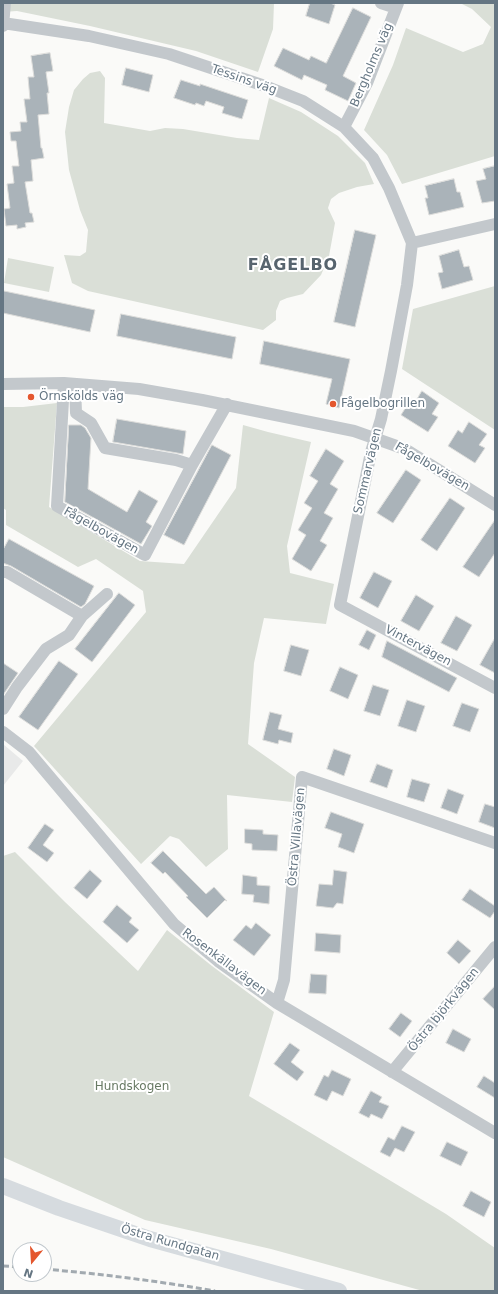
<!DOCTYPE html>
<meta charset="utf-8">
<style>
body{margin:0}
#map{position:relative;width:498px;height:1294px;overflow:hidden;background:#fafaf8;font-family:"DejaVu Sans",sans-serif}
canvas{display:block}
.frame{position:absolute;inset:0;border:4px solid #657683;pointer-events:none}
.north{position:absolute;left:12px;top:1242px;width:40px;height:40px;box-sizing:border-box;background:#fff;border:1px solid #c1c8cd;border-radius:50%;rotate:198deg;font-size:11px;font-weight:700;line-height:16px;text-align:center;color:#657683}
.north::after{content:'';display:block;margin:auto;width:14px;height:18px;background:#e4572e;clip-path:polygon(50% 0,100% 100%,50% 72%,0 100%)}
</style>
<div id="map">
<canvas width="498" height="1294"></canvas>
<div class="frame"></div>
<div class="north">N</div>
</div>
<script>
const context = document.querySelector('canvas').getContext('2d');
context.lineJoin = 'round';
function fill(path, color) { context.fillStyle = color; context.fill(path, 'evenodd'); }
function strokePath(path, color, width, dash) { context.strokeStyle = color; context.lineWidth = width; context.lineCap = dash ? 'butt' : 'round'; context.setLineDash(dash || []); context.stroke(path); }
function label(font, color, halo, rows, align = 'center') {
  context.font = font + ' "DejaVu Sans",sans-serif'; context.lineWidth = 4; context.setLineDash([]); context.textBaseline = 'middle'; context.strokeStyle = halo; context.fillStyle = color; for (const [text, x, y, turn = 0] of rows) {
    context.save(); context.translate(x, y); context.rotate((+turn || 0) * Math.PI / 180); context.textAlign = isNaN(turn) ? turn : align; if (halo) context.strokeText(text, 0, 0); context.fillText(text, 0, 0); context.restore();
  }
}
fill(new Path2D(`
 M3,744l20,17 -20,25z`), '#e8e9e9');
fill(new Path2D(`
 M3,3h271l-1,26 -15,43 -62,-21 -106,-25 -73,-15 -14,1z
 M460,3h35v153l-93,28 -15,-29 -23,-25 29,-65 13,-37 57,24 20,-8 8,-17 -19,-18z
 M100,71l5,7 -1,45 46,8 15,-3 18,1 54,9 22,2 10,-42 32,14 37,24 27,27 9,21 -17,3 -18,6 -8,6 -3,9 7,15 -6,33 -8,19 -18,19 -16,4 -7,3 -4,10v9l-13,10 -175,-39 -16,-8 -8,-28 16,1 6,-4 2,-22 -8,-20 -11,-40 -4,-38 4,-25 5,-17 9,-11 7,-6z
 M8,258l46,9 -5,25 -45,-9z
 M495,286v144l-93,-61 11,-60z
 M57,403l-8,104 91,54 44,3 52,-76 7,-63 25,7 43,10 -24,104 3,27 44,11 -8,40 -62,-6 -10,45 -6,81 47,33 -3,25 -65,-7 1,54 -22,18 -27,-28 -9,-3 -29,28 -107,-118 112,-134 -3,-21 -47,-32 -18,8 -72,-42v-15l-3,-2v-101h20z
 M15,852l50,50 73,69 29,-41 45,36 62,46 -25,84 197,118 49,34v43h-72l-152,-42 -126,-29 -142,-63v-301z`), '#dadfd7');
const building = new Path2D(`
 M310,3h20l5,2 -6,19 -23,-8z
 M353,8l18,9 -28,59 13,7 -8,18 -23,-11 2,-5 -23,-10 -2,5 -28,-14 9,-18 26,12 2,-4 15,7z
 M50,53l3,18 -7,1 3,21h-2l2,21 -11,1 3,33h1l2,10 -13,2 2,21 -8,1 5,31h2l2,9 -9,1 1,4 -9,2v-4l-11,1 -2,-17 6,-1 -3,-24 7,-1 -2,-17h7l-3,-25h-5l-1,-9 11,-1 -1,-9h7l-3,-23h6l-2,-22h6l-3,-21z
 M126,68l27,7 -4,17 -27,-7z
 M181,80l19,6v-2l48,16 -6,19 -20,-6 2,-6 -18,-6 -2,5 -8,-3 -1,2 -21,-7z
 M495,166v35l-13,2 -6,-22 10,-2 -3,-10z
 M454,179l3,13h3l4,15 -35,8 -4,-17h3l-3,-12z
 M355,230l21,5 -21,92 -21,-5z
 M459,250l5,17 5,-1 4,14 -31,9 -4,-16 5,-1 -4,-16z
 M4,291l91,19 -5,22 -87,-19v-16z
 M121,314l115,23 -4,22 -115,-23z
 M264,341l86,18 -11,49 -13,-4 6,-25 -72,-15z
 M422,391l17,12 -7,11 6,3 -10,15 -27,-17 10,-16 4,3z
 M117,419l69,12 -3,23 -70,-12z
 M469,422l18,12 -8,11 6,3 -10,15 -27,-17 10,-16 4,3z
 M69,425h12l4,3 6,10 -3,51 39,23 12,-22 19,11 -12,21 6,4 -11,18 -76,-42z
 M212,445l19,10 -47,90 -20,-10z
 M326,449l18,12 -14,23 8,5 -14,24 9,5 -13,23 7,4 -16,26 -19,-12 14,-24 -8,-5 14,-22 -8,-5 14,-22 -8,-5z
 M406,470l15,10 -28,43 -16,-10z
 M450,498l15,10 -28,43 -16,-11z
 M495,520v33l-16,24 -16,-10z
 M9,539l85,47 -9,18 -4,3 -70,-41 -8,-3v-13z
 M374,572l18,9 -14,27 -18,-10z
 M119,593l16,12 -43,57 -17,-13z
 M416,595l18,11 -15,25 -18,-10z
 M456,616l16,9 -15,26 -16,-8z
 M367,630l9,5 -7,15 -10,-5z
 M495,638v35l-15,-8z
 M387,641l70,37 -8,14 -67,-35z
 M291,645l18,5 -8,26 -17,-5z
 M59,661l19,13 -40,56 -19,-13z
 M3,663l15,10 -15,22z
 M340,667l18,8 -10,24 -18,-8z
 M373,685l16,5 -9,26 -16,-5z
 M407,700l18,6 -9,26 -18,-6z
 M462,703l17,6 -9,23 -17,-6z
 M270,712l12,3 -4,14 15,4 -2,10 -12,-3 -1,4 -15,-4z
 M334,749l17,6 -7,21 -17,-7z
 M377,764l16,6 -6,18 -17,-6z
 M412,779l18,5 -6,18 -17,-5z
 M448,789l16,6 -7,19 -16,-6z
 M485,804l10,3v21l-16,-6z
 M331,812l33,12 -10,29 -16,-6 4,-13 -17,-6z
 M45,824l9,6 -11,15 11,8 -7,9 -19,-14z
 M245,829l18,1v4l15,1 -1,16 -25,-1v-6l-7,-1z
 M163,851l43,43 8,-7 13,14 -2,-1 -18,18 -21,-21 2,-1 -23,-24 -2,2 -12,-11z
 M90,870l12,11 -15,18 -13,-11z
 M334,870l13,2 -4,32 -6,-1 -4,5 -17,-2 3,-22 13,1z
 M243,875l14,2v8l13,1 -1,18 -16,-2 1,-7 -12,-1z
 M470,889l25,17v5l-5,7 -28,-18z
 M117,905l15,13 -3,4 10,8 -12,13 -24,-21z
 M256,923l15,12 -17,21 -21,-16 13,-15 5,4z
 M316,933l25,2 -1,18 -25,-2z
 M458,940l13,11 -12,13 -12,-11z
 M311,974l16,1 -1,19 -17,-1z
 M495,986v24l-12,-11z
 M401,1013l11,8 -12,16 -11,-8z
 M453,1029l18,10 -7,13 -18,-9z
 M290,1043l10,7 -9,12 13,10 -7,9 -23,-17z
 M332,1070l19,9 -8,17 -11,-5 -5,10 -13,-6 10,-20 4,2z
 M484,1076l11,7v15l-18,-11z
 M371,1091l11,6 -3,5 10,4 -7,13 -11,-5 -2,4 -10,-5z
 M402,1126l13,6 -11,20 -9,-4 -5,9 -10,-5 8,-15 6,3z
 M447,1142l21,10 -7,14 -21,-10z
 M471,1191l20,11 -7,15 -21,-11z`);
fill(building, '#aab3b9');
strokePath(building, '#dcdcda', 1);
strokePath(new Path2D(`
 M381,3l15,5
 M3,23l86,13 80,18 96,32 38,15 41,26 29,31 16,30 23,55 -5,42 -16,86 -10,48 -10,33 -31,153 155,83
 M3,26l2,-23
 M344,127l23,-44 31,-80
 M412,243l83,-19
 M64,383l-7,123 88,49 47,-90 35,-61
 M3,384l61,-1 75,6 63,11 152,31 51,18 90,56
 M75,384l1,29 15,10 14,25 71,12 16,5
 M3,572h4l75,44
 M3,709l14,-22 29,-38 23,-14 13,-19 25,-22
 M3,732l26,20 145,172 44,37 59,42 218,130
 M277,1003l7,-23 18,-203 193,66
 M392,1072l103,-125`), '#c3c8cc', 12);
strokePath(new Path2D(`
 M3,1186l56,22 91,31 189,52`), '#d6dbdf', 16);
strokePath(new Path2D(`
 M3,1266l17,1
 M44,1269c57,5 114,12 171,22`), '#a2aab0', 3, [6, 3]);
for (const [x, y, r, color] of [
 [31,397,4,"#e4572e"],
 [333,404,4,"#e4572e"]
]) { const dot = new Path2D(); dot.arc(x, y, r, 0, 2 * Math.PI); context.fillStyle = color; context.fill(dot); strokePath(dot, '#fff', 1.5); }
label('12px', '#657683', '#fff', [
 ["Bergholms väg",372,65,-67],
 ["Tessins väg",244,80,19],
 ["Fågelbovägen",432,467,30],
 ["Sommarvägen",368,471,-77],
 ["Fågelbovägen",101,531,29],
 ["Vintervägen",418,646,28],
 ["Östra Villavägen",297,837,-85],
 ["Rosenkällavägen",224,962,37],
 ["Östra björkvägen",444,1010,-51],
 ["Östra Rundgatan",170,1243,16]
]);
label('12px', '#657683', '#fff', [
 ["Örnskölds väg",39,397],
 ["Fågelbogrillen",341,404]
], 'left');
label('12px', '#687a64', '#fff', [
 ["Hundskogen",132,1087]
]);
context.letterSpacing = '1px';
label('bold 16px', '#57646e', '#fff', [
 ["FÅGELBO",293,266]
]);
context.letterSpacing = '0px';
</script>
